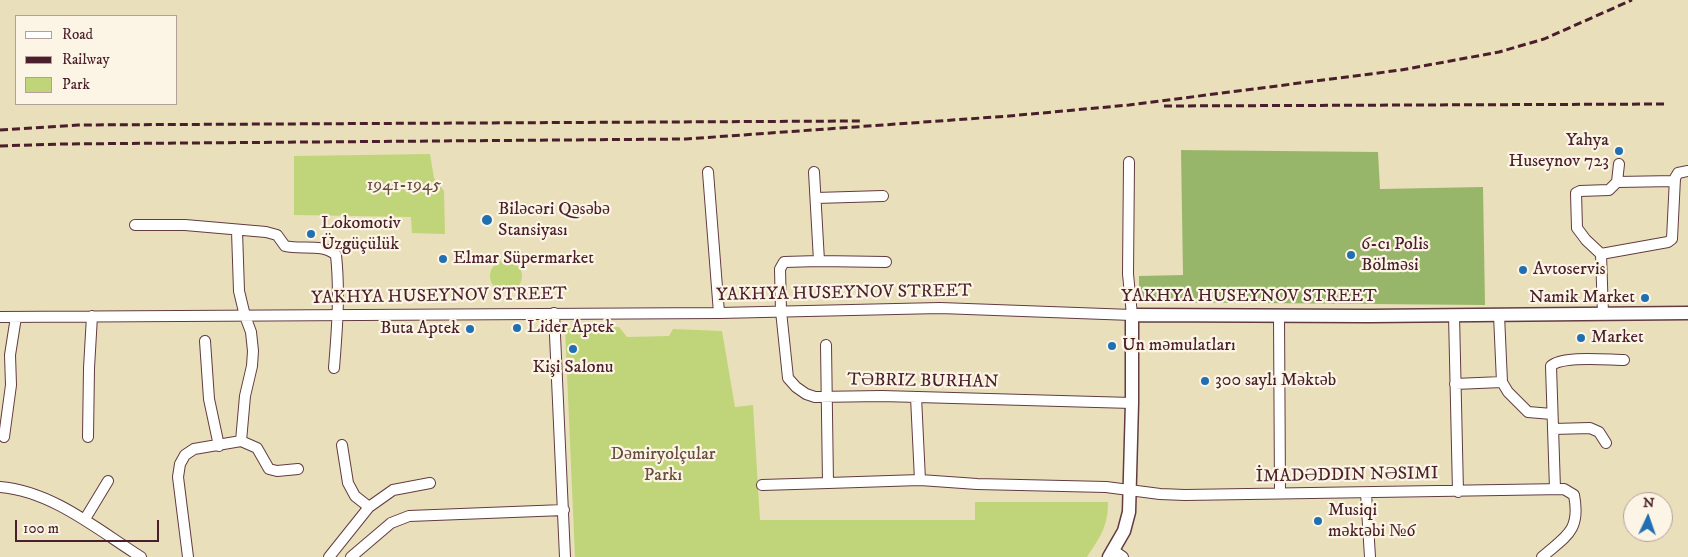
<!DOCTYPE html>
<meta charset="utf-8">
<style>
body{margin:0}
#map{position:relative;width:1688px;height:557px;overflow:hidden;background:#eadfbb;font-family:"IM FELL DW Pica",serif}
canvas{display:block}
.legend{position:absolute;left:15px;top:15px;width:162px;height:90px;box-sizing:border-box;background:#fcf5e5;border:1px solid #b59f9b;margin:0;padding:6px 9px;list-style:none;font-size:15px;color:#4a1f2b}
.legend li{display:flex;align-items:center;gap:10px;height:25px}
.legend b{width:25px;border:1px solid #b59f9b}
.north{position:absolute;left:1623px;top:492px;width:50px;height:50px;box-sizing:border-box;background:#fcf5e5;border:1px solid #b59f9b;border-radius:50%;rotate:3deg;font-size:14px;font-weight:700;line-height:20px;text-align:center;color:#4a1f2b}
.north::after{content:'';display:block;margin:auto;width:18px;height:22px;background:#1f6fb2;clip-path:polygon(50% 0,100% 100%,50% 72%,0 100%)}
.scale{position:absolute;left:15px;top:520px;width:144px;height:22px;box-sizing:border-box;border:2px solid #4a1f2b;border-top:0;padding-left:6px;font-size:15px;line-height:18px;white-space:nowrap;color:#4a1f2b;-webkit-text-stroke:4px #fcf5e5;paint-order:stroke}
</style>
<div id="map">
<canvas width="1688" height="557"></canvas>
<ul class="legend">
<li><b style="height:6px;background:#fff"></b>Road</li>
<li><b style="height:6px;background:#4a1f2b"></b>Railway</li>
<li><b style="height:14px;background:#c0d579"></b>Park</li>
</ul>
<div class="north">N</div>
<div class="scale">100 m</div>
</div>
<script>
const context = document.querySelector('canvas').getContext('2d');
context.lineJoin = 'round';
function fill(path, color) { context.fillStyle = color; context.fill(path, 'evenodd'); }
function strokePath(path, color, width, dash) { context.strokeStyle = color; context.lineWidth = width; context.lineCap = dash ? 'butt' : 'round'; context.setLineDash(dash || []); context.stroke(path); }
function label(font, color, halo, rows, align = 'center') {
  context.font = font + ' "IM FELL DW Pica",serif'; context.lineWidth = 4.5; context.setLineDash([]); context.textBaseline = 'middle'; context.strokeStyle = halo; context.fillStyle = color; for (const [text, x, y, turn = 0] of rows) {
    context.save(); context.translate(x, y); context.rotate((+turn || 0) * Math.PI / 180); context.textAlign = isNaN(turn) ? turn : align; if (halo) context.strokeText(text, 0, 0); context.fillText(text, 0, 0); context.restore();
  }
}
fill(new Path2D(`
 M430,154l4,24 10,13 1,43 -33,-1 -1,-16 -117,-2v-59z
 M490 276a16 16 0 1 1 32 0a16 16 0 1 1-32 0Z
 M619,327l8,10 42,-1 4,-7 49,2 13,76 18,-2 7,115h215v-18h133c0,25 -8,35 -21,55h-512l-10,-229z`), '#c0d579');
fill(new Path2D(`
 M1181,150l197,2 2,37 103,-2 2,118 -346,-3v-26l44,-1z`), '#98b669');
const minor = new Path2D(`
 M708,172l11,141
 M814,172l5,89 -35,1 -4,7 1,42 7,67 8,9 10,7 9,3 67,-1 250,7
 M1617,182l58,-1
 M816,198l67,-2
 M135,225h50l81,7 11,3 8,11c17,4 37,-3 51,9 4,38 1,76 -2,113
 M1601,254l-15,-14 -9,-12 -1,-35 4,-2 29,-1 8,-8 2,-18
 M819,261l67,1
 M554,313l11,244
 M1603,314l-2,-60 67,-12 4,-3 3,-61 3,-5 10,-2
 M1279,315l1,178
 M1454,315l4,177
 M1499,315l3,67 6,10 20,20 24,2
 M0,317l719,-4 221,-5 192,7 -4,-41 1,-112
 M205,341l4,58 10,47
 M826,345l2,138 92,-3 57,4 129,3 54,7 25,1 379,-6 10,6c7,36 -8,41 -32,62
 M1455,384l47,-2
 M916,397l4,83
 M1553,429l37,-1 9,4 7,11
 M4,437l7,-52 -1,-30 6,-38
 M88,437l1,-69 3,-52
 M241,441l16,7 12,21 8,2 21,-2
 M342,445l6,38 7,13 14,11
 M762,485l66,-2
 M0,487c52,4 98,43 141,70
 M1555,489l-4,-123c11,-11 57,-6 73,-6
 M1366,493l4,64
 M85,519l23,-38
 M1113,550l10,7
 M188,557l-10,-80 2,-13 5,-9 9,-6 47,-8 4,-45 7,-30 1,-15 -2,-19 -6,-16 -6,-25 -2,-60
 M329,557l40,-50 24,-17 37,-7
 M351,557l40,-34 18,-7 155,-6`);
const major = new Path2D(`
 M1109,557l15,-26 5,-19 3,-109v-88l237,1 319,-3`);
strokePath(minor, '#623c41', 12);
strokePath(major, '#623c41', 15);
strokePath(minor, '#fff', 10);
strokePath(major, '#fff', 12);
strokePath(new Path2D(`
 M1164,106l504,-2
 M0,130l78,-5 782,-4
 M0,146l61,-2 625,-5 323,-23 120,-11 272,-35 98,-18 45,-13 88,-39`), '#4a1f2b', 3, [8, 4]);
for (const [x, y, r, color] of [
 [1619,151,5,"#1f6fb2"],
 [487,220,6,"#1f6fb2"],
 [311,234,5,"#1f6fb2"],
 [1351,255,5,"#1f6fb2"],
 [443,259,5,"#1f6fb2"],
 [1523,270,5,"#1f6fb2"],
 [1645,298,5,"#1f6fb2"],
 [517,328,5,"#1f6fb2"],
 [470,329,5,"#1f6fb2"],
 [1581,338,5,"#1f6fb2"],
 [1112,346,5,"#1f6fb2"],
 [573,349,5,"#1f6fb2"],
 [1205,381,5,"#1f6fb2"],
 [1318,521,5,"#1f6fb2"]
]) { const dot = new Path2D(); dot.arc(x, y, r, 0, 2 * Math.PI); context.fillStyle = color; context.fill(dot); strokePath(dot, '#fcf5e5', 2); }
label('18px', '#4a1f2b', '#fcf5e5', [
 ["Yahya",1609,141,"right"],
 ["Huseynov 723",1609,162,"right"],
 ["Biləcəri Qəsəbə",498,210],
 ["Stansiyası",498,231],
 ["Lokomotiv",321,224],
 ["Üzgüçülük",321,245],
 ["6-cı Polis",1361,245],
 ["Bölməsi",1361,266],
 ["Elmar Süpermarket",453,259],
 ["Avtoservis",1533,270],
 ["Namik Market",1635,298,"right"],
 ["Lider Aptek",527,328],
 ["Buta Aptek",460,329,"right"],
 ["Market",1591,338],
 ["Un məmulatları",1122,346],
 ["Kişi Salonu",573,368,"center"],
 ["300 saylı Məktəb",1215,381],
 ["Musiqi",1328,511],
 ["məktəbi №6",1328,532]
], 'left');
label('18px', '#684c3e', '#fcf5e5', [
 ["1941-1945",404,186],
 ["Dəmiryolçular",663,455],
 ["Parkı",663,476]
]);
label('18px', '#4a1f2b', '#fcf5e5', [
 ["YAKHYA HUSEYNOV STREET",844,294,-1],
 ["YAKHYA HUSEYNOV STREET",439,297,-1],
 ["YAKHYA HUSEYNOV STREET",1249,297],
 ["TƏBRIZ BURHAN",923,382,1],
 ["İMADƏDDIN NƏSIMI",1347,476,-1]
]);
</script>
